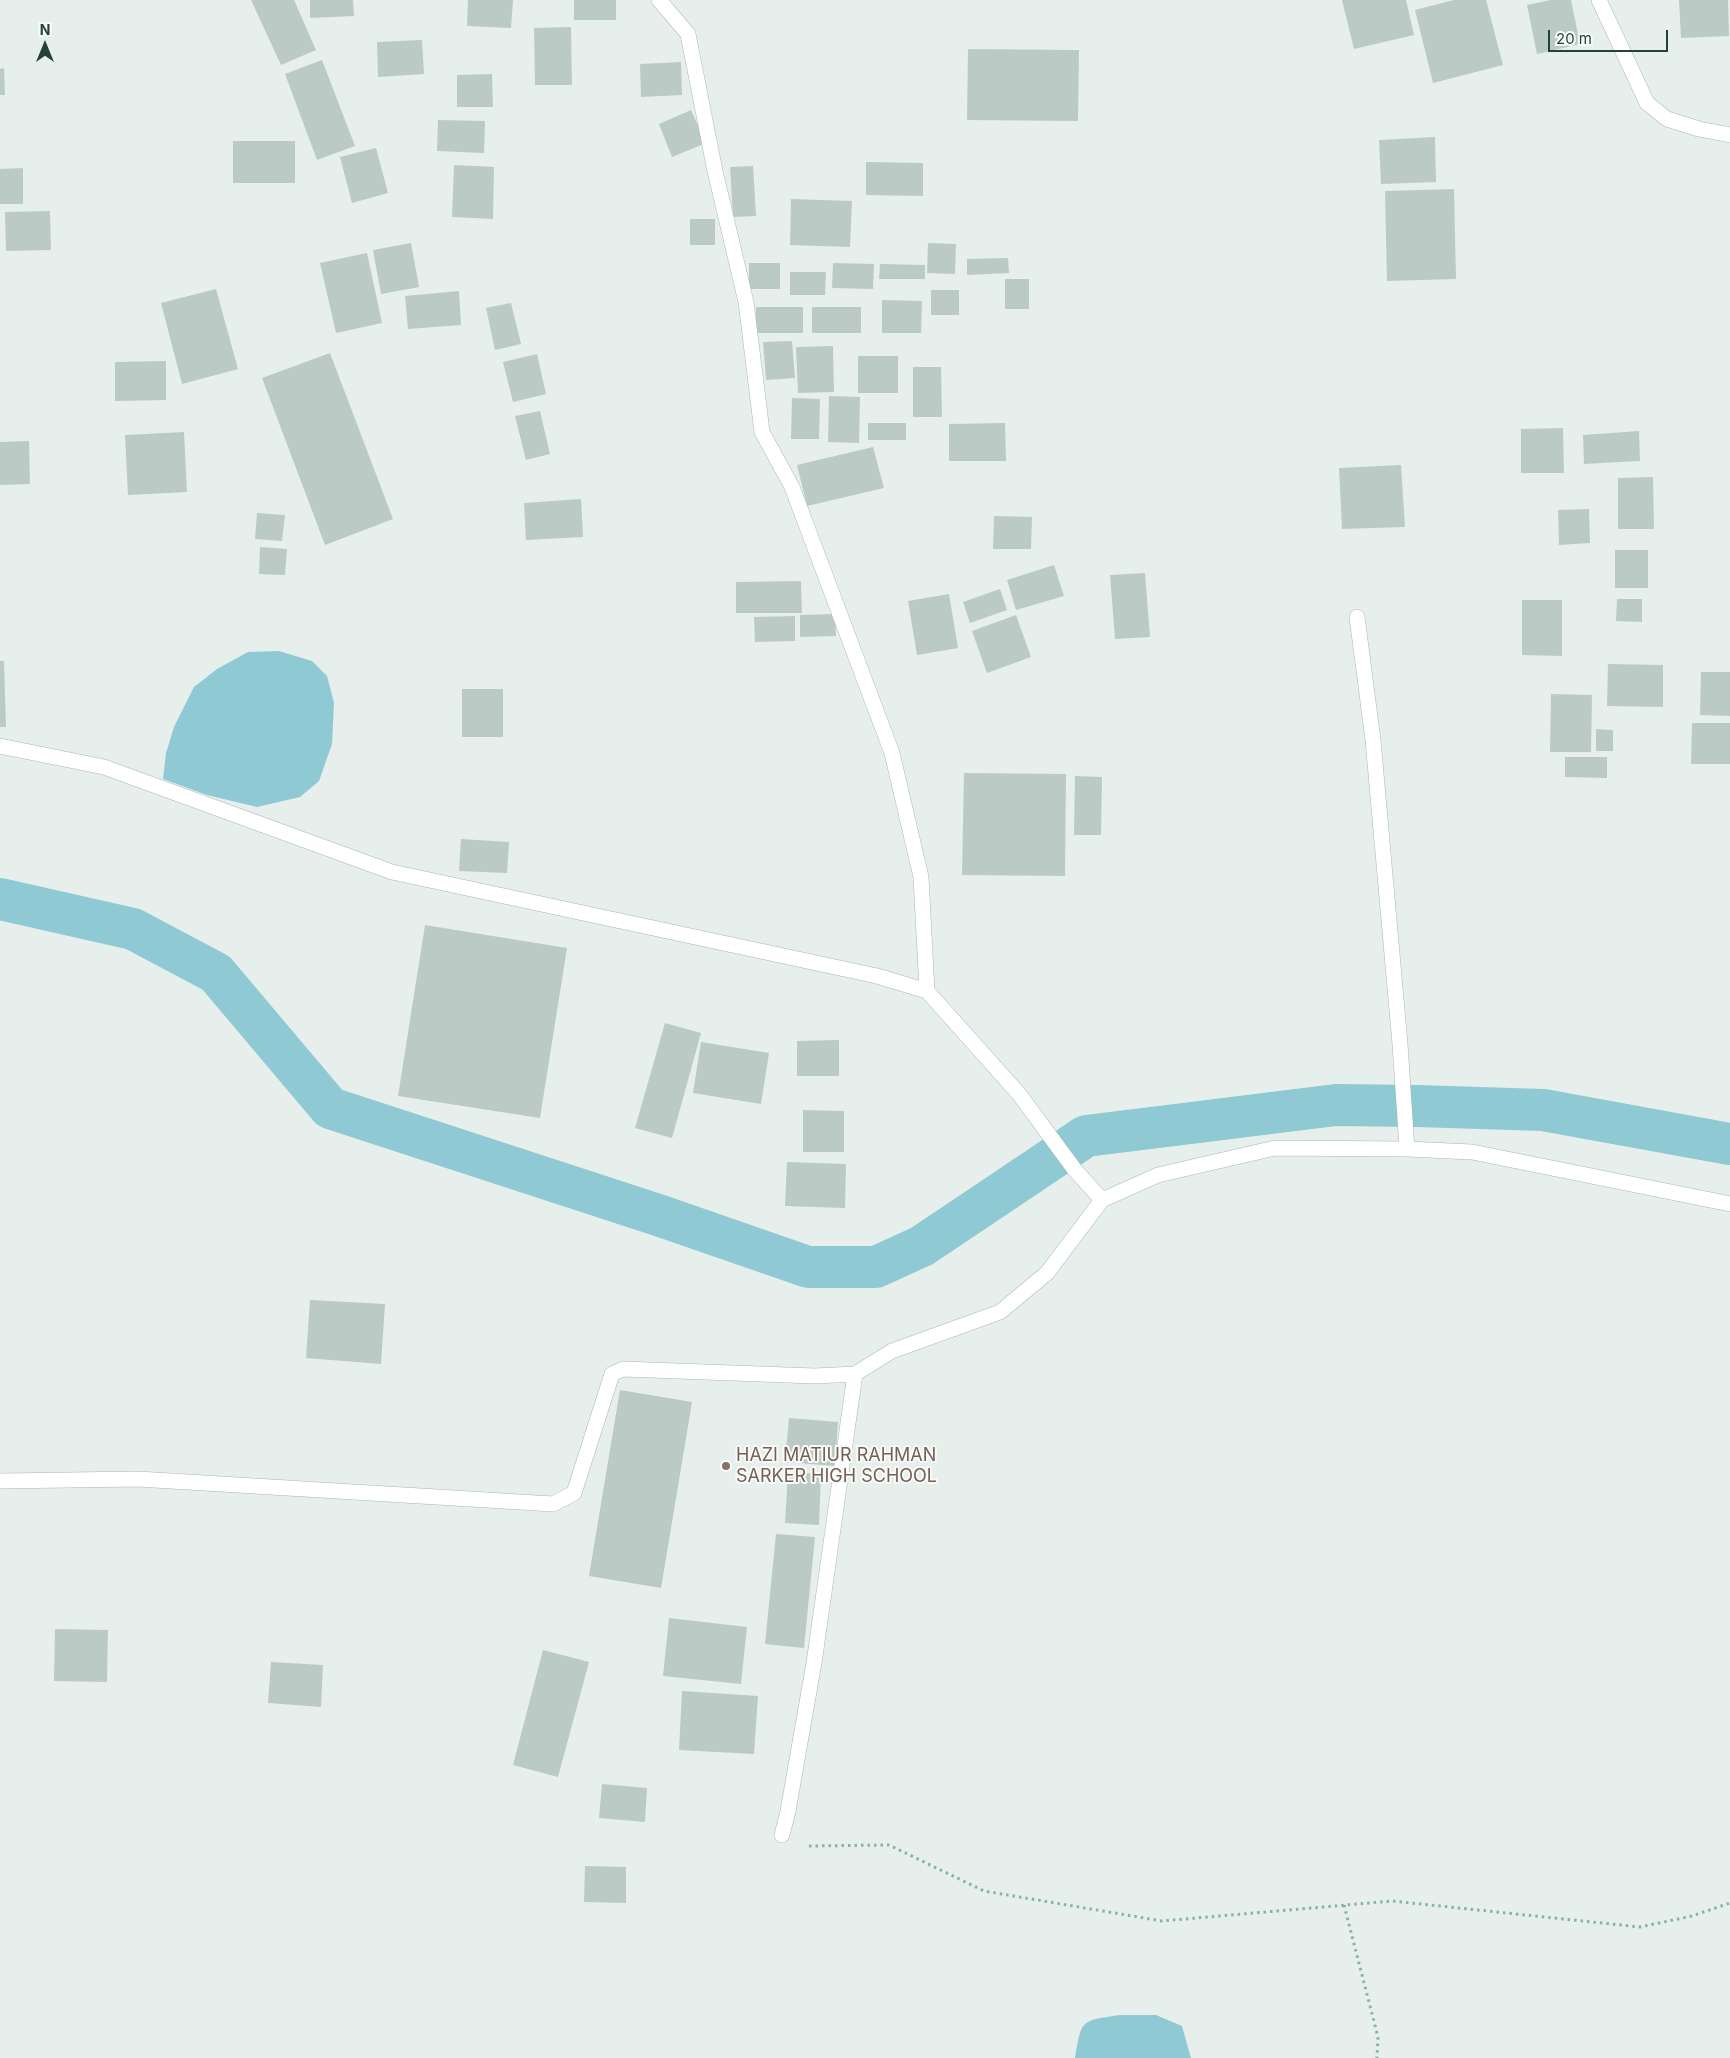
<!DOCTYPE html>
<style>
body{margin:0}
#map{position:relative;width:1730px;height:2058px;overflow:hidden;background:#e6efeb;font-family:Inter,sans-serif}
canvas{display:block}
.north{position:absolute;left:20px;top:20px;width:50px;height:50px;-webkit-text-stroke:4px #f7fbf9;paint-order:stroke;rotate:0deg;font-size:14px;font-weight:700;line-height:20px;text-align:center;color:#24423a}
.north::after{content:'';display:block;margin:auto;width:18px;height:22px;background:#24423a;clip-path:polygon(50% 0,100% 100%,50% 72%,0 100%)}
.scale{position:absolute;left:1548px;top:30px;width:120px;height:22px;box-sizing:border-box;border:2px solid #24423a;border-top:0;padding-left:6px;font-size:15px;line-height:18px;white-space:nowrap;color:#24423a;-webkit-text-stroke:4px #f7fbf9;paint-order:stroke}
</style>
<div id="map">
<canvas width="1730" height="2058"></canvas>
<div class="north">N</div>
<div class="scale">20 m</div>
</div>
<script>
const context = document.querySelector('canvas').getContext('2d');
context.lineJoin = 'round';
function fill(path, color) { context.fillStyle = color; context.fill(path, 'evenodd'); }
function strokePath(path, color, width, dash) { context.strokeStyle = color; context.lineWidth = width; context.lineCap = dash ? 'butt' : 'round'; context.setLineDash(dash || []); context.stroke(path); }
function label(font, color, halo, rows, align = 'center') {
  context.font = font + ' Inter,sans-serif'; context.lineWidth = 4; context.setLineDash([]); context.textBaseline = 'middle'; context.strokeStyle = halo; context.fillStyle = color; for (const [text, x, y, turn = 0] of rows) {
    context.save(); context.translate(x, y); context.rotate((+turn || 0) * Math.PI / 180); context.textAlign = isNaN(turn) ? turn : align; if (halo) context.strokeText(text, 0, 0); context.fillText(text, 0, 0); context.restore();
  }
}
fill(new Path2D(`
 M279,651l33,10 15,15 7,27 -2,41 -13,37 -19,16 -43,10 -50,-12 -44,-16 3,-26 8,-26 20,-40 23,-18 31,-17z
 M1120,2015h36l26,11 9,32h-116c7,-39 5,-37 45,-43z`), '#8ec9d4');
strokePath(new Path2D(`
 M0,899l133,30 83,44 114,135 331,108 147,51h68l46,-21 164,-110 250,-31 81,1 126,4 187,34`), '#8ec9d4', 42);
fill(new Path2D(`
 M251,0h43l22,50 -35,15z
 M310,0h43l1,16 -44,2z
 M468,0h45l-2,28 -44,-2z
 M574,0h42v20h-42z
 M1342,0h64l8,35 -60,14z
 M1454,0h32l17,65 -70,18 -18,-73z
 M1551,0h20l9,44 -43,10 -10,-49z
 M1679,0h49l1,36 -48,2z
 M571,27l1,58h-37l-1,-57z
 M422,40l2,34 -46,3 -1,-35z
 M968,49l111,1 -1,71 -111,-1z
 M322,60l33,86 -38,14 -32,-86z
 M681,62l1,33 -41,2 -1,-33z
 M4,68l1,27h-5v-26z
 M492,74l1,33h-36v-32z
 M691,110l15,33 -34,14 -13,-33z
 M438,120l47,1 -1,32 -47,-2z
 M1435,137l1,45 -55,2 -2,-44z
 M233,141h62v42h-62z
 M376,148l12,45 -36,10 -12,-46z
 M866,162l57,1v33l-57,-1z
 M454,165l40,2 -1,52 -41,-2z
 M753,166l3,50 -23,1 -3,-50z
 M23,168v36h-23v-35z
 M1454,189l2,90 -69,2 -2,-90z
 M791,199l61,2 -2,46 -60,-2z
 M50,211l1,39 -45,1 -1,-39z
 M690,219h25v26h-25z
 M411,243l8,44 -38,7 -8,-44z
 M928,243l28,1 -1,30 -28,-1z
 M367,253l15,70 -46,10 -16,-70z
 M1008,258l1,15 -42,2v-16z
 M749,263h31v26h-31z
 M833,263l41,1 -1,25 -41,-1z
 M880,264l45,1v14h-46z
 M790,272h36l-1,23h-35z
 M1005,279h24v30h-24z
 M216,289l22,80 -56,15 -21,-81z
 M931,290h28v25h-28z
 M459,291l2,34 -53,4 -3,-33z
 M882,300l40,1 -1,32h-39z
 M511,303l10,41 -26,6 -9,-42z
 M756,307h47v26h-47z
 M812,307h49v26h-49z
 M792,341l3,37 -29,2 -3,-38z
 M833,346l1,46 -36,1 -2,-46z
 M330,353l63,166 -68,26 -63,-167z
 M537,354l9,40 -33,8 -10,-40z
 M858,356h40v37h-40z
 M166,361v39l-51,1v-39z
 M913,367h28l1,50h-29z
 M829,396l31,1 -1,46 -31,-1z
 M792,398l28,1 -1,40h-28z
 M540,411l10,43 -24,6 -11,-44z
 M868,423h38v17h-38z
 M1005,423l1,38h-57v-37z
 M1563,428l1,45h-43v-44z
 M1639,431l1,30 -56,3 -1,-29z
 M184,432l3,60 -59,3 -3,-60z
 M29,441l1,43 -30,1v-43z
 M873,447l11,41 -77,18 -10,-41z
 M1401,465l4,62 -63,2 -3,-61z
 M1653,477l1,52h-36v-51z
 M581,499l2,38 -57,3 -2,-37z
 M1589,509l1,34 -31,2 -1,-35z
 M257,513l28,2 -3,26 -27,-2z
 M994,516l38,1 -1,32h-38z
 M260,547l27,2 -2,26 -26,-1z
 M1615,550h33v38h-33z
 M1054,565l10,31 -48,14 -9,-30z
 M1145,573l5,64 -35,2 -5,-64z
 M801,581l1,32h-66v-31z
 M1000,589l7,21 -37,13 -7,-21z
 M949,594l9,54 -41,7 -9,-54z
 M1617,599h25v23l-26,-1z
 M1522,600h40v56l-40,-1z
 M835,614l1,22 -36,1v-22z
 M1016,615l15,42 -44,16 -15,-42z
 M795,616v25l-40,1 -1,-25z
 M0,661h4l2,66h-6z
 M1608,664l55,1v42l-56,-1z
 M1701,672h29v44l-30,-1z
 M462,689h41v48h-41z
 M1551,694l41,1 -1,57h-41z
 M1692,723h38v41h-39z
 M1596,729l17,1v21h-17z
 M1565,757h42v21l-42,-1z
 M964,773l102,1 -1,102 -103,-1z
 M1075,776l27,1 -1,58h-27z
 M461,839l48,3 -2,31 -48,-2z
 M425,925l142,23 -27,170 -142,-22z
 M665,1023l36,10 -29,105 -37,-10z
 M839,1040v36h-42v-35z
 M701,1042l68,11 -8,51 -68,-11z
 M803,1110l41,1v41h-41z
 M787,1162l59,2 -1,44 -60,-2z
 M310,1300l75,4 -4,60 -75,-6z
 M620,1390l72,12 -31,186 -72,-12z
 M789,1418l49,4 -3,44 -50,-4z
 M788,1472l33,2 -2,51 -34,-2z
 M776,1534l39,3 -11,111 -39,-4z
 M669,1618l78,9 -6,57 -78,-8z
 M55,1629l53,1 -1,52 -53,-1z
 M543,1650l46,12 -31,115 -45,-12z
 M271,1662l52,3 -2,42 -53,-4z
 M682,1691l76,5 -4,58 -75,-4z
 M602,1784l45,4 -2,34 -46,-4z
 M585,1866l41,1v36l-42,-1z`), '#bbcac4');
const street = new Path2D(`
 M659,0l29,34 27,137 31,131 16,130 30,55 100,266 29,124 6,114
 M1599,0l48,103 20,16 32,10 31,6
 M1357,617l16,123 27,304 7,105
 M0,746l104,21 288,105 485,104 50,15 92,103 56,76 27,30
 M0,1481l138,-2 415,25 21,-11 38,-119 11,-5 192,7 40,-2 37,-23 108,-39 47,-39 55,-73 56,-25 117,-27 132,1 65,3 258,52
 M782,1835l6,-24 26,-148 41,-289`);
strokePath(street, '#a8b8b2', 16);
strokePath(new Path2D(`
 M809,1846l80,-1 95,46 178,30 230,-20 248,26 52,-11 38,-13
 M1344,1905l34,132 -1,21`), '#86b3a5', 3, [2.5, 4]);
strokePath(street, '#fff', 15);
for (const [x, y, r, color] of [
 [726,1466,5,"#8d6e63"]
]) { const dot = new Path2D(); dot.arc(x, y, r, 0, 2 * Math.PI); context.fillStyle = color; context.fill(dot); strokePath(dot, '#f7fbf9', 2); }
label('18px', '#785e54', '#f7fbf9', [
 ["HAZI MATIUR RAHMAN",736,1456],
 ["SARKER HIGH SCHOOL",736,1477]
], 'left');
</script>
